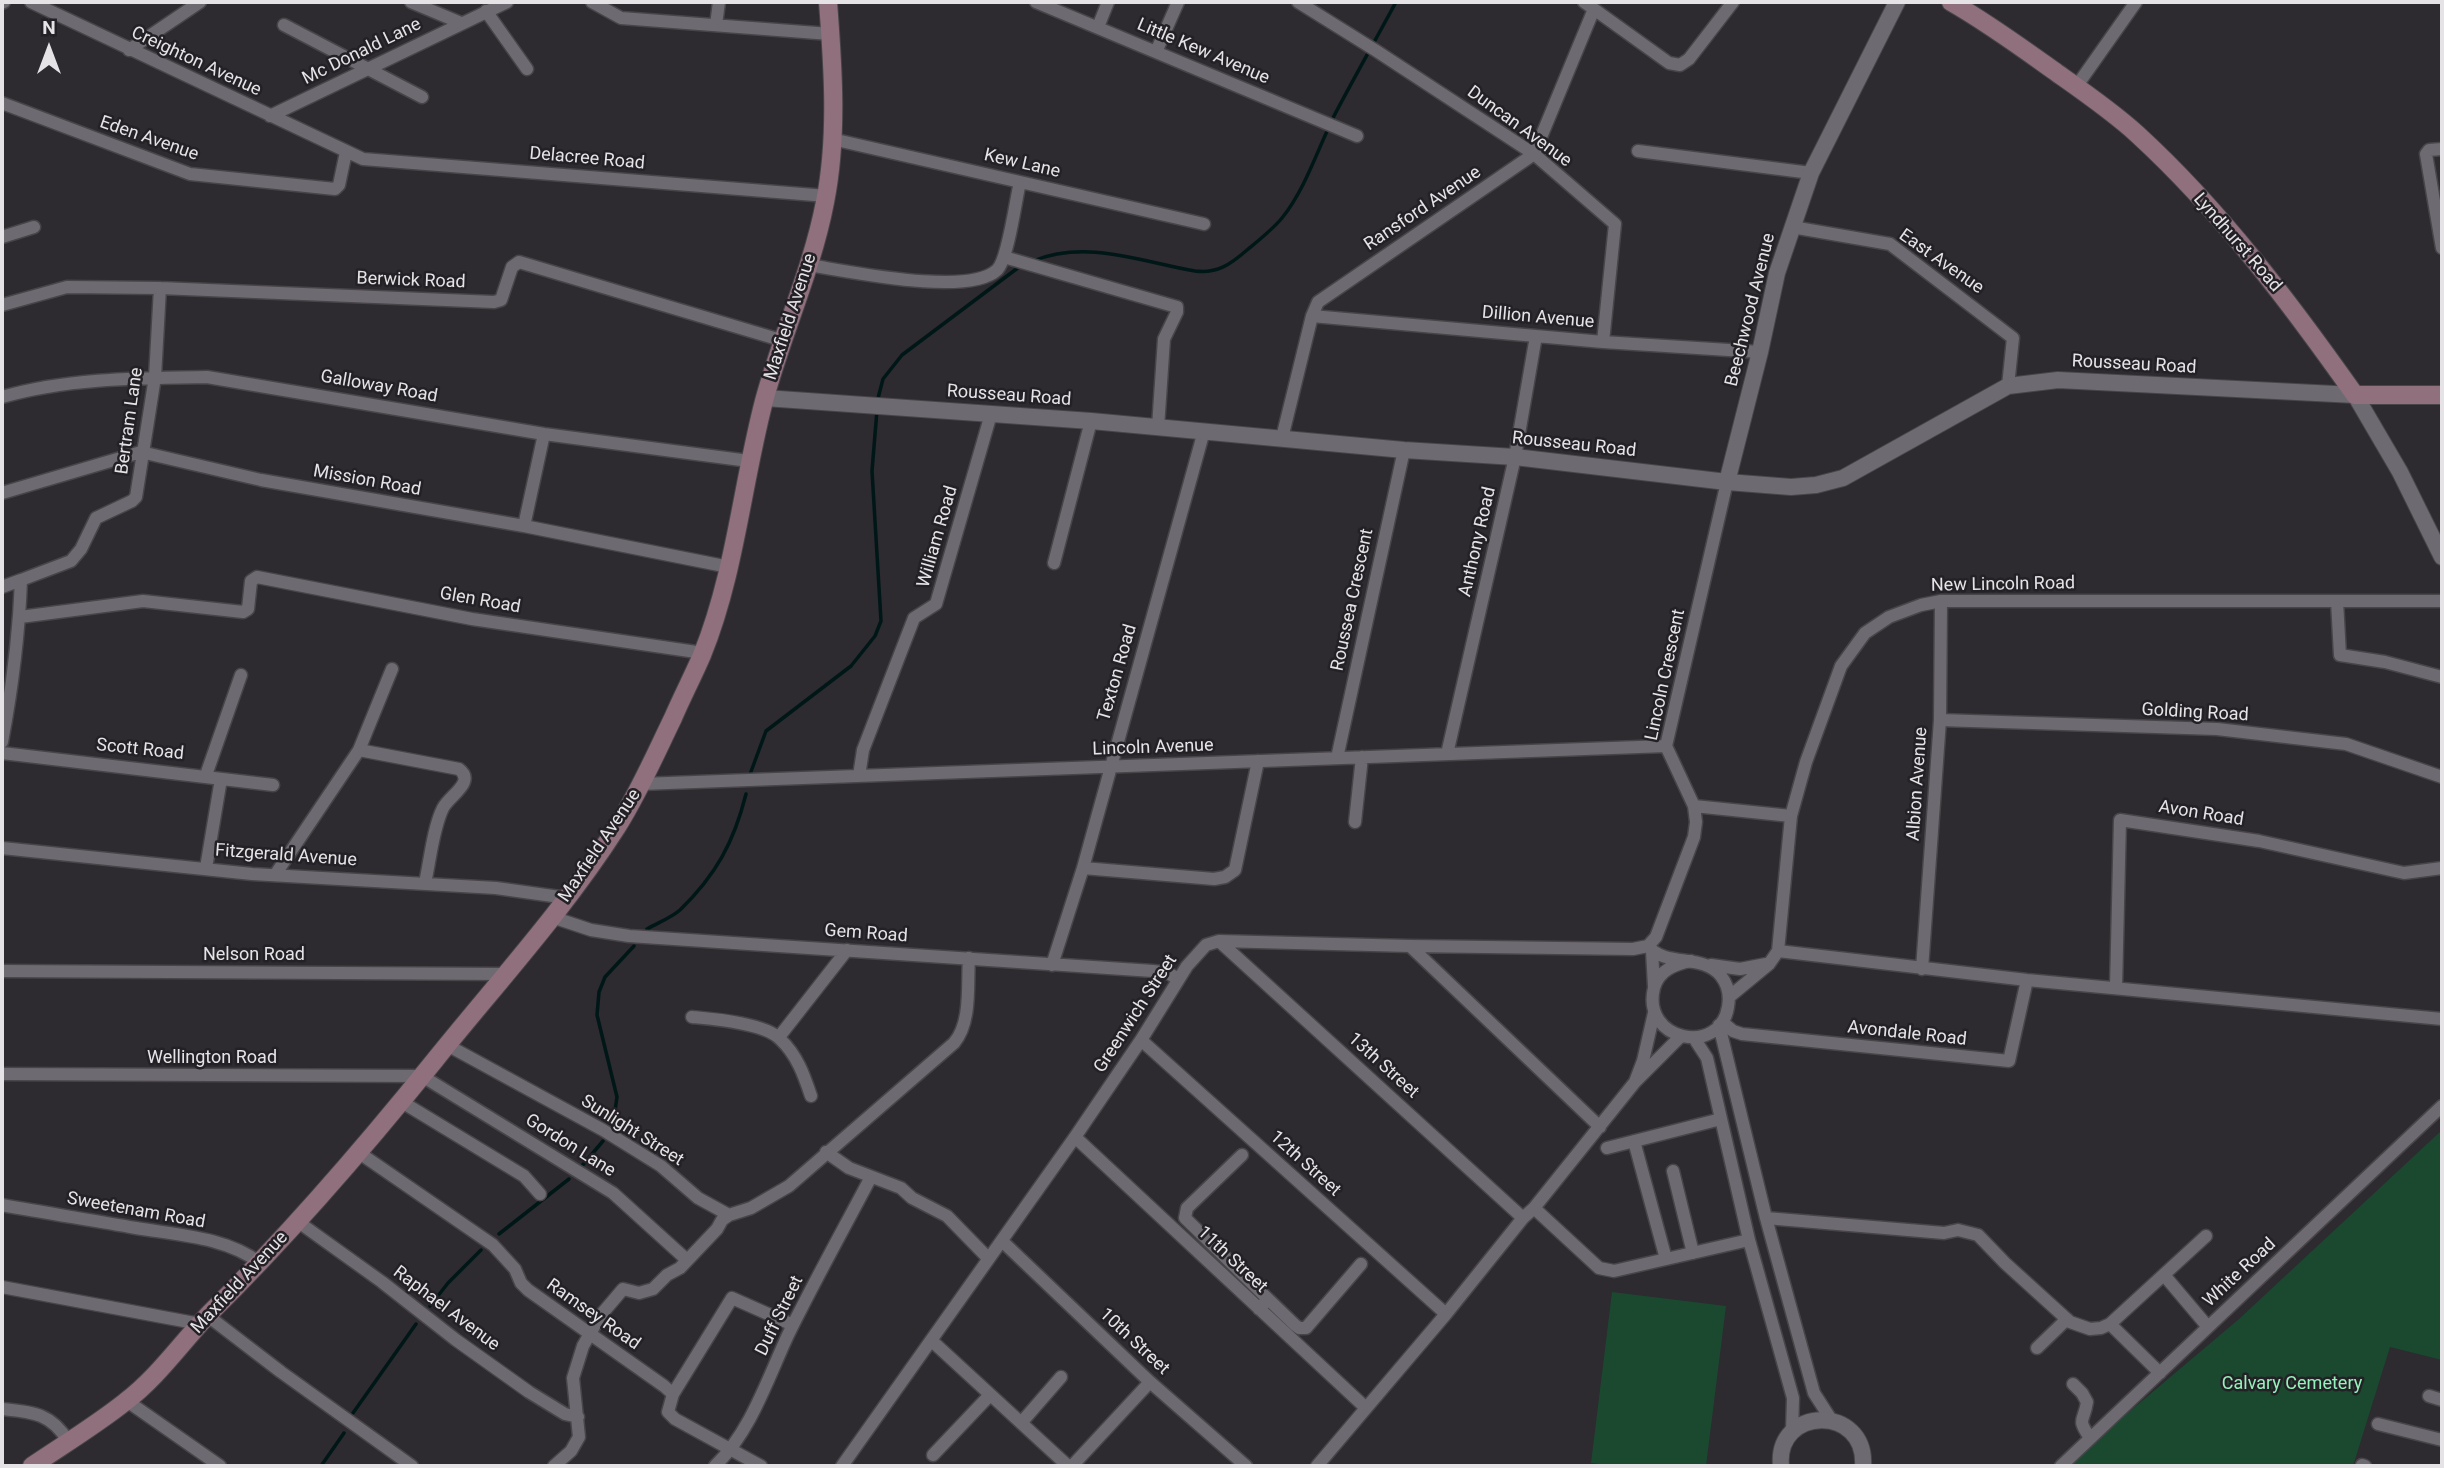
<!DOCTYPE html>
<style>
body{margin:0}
#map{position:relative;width:2444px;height:1468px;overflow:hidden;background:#2d2a30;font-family:Roboto,sans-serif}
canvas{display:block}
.frame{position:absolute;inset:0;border:4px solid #e5e3e6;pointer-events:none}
.north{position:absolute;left:14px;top:14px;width:70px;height:70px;-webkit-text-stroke:5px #242126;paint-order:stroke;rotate:0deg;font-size:19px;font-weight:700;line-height:28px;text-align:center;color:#e5e3e6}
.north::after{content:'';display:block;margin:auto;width:24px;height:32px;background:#e5e3e6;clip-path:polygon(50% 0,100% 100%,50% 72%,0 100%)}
</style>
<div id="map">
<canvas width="2444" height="1468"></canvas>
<div class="frame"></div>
<div class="north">N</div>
</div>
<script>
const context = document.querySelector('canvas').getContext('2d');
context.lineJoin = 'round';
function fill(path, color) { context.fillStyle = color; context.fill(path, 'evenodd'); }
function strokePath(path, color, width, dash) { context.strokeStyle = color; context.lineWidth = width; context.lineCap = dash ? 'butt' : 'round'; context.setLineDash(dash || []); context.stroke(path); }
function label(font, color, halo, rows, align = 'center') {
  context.font = font + ' Roboto,sans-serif'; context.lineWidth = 5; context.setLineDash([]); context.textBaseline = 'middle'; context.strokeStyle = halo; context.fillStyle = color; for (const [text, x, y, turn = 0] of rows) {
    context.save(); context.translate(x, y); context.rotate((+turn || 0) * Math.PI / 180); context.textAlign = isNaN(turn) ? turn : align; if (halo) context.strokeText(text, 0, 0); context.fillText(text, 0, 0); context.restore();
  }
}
fill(new Path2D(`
 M2442,1130v230l-52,-13 -37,119h-288l174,-147z
 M1612,1292l114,14 -20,160h-90l-25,-3z`), '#1b4930');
strokePath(new Path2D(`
 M1033,261c54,-22 109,1 162,10 22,3 36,-7 52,-21 12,-10 25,-20 35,-32 24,-30 36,-70 53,-104 20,-38 41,-75 61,-112
 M877,402l6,-23 19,-24 117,-88
 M749,777l17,-46 85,-65 24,-30 6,-15 -9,-150 5,-61
 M647,929c10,-6 24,-11 33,-19 36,-35 54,-68 66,-116
 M613,1124l4,-27 -20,-82 2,-23 6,-15 29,-31
 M581,1167l22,-26
 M499,1234l70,-55
 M430,1306l18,-23 33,-33
 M353,1413l63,-89
 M321,1466l23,-33`), '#001718', 3.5);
const minor = new Path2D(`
 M31,2l332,157 464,37
 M411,2l50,21
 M592,2l29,16 209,16
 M1036,2l321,134
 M1298,2l77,48 159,104 81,70 -12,118
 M1584,2l85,61 11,2 9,-6 44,-57
 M2,3l2,-1
 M486,11l41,58
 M284,25l138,72
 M716,25l3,-23
 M1098,27l10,-25
 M129,50l71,-48
 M1156,52l22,-50
 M2076,87l60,-85
 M2,103l188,71 145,15 4,-4 7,-33
 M270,116l237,-114
 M832,139l372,85
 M2442,149l-13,1 -3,4 16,94
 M1638,151l173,22
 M1792,227l98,17 123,94 -5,48
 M2,237l32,-10
 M1004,257l173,50v5l-13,27 -6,88
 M808,265c40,6 160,32 189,5 11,-10 19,-72 23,-88
 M2,305l65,-18 93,1 334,14 7,-2 11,-33 7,-5 265,79
 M1312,316l291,26 157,10
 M2,397c65,-19 137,-19 205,-20l337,57 205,27
 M1282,438l30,-122 6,-14 216,-148 60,-145
 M2,493l139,-41 120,28 263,46 205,41
 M524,526l20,-92
 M1054,563l37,-142
 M2,587l19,-7
 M2337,601l3,54 45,7 57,15
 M20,617l123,-16 100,11 5,-3 3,-28 6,-4 215,42 231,34
 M1940,720l277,9 129,15 96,33
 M2,742c10,-53 17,-107 19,-162l50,-19 10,-12 15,-31 36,-17 4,-4 19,-120 5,-89
 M359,750l100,19c17,13 -9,26 -16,39 -10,20 -13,53 -18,75
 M2,753l271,32
 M1447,754l68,-297 21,-121
 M1337,758l67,-308
 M206,775l35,-100
 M859,776l4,-26 51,-132 22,-14 55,-190
 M641,784l1025,-38
 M1694,806l97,10
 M1355,822l7,-65
 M2,848l250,26 244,14 71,10
 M206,868l15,-89
 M1083,868l131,11 11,-2 10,-7 23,-109
 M275,875l84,-125 33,-81
 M552,917l39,13 38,6 524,35 15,2 10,6
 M1219,941l304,277
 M1410,946l190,181
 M1648,946l8,-9 38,-100 2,-15 -2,-16 -28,-60 61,-264
 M1648,946c18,22 55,7 73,30 7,9 9,20 7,31 -8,50 -87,34 -74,-19 5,-18 21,-24 37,-27
 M1652,951l2,35
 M1778,951l13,-135 15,-54 35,-96 24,-33 24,-16 32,-12 20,-4h501
 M1778,951l249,29 415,39
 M1052,965l31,-97 121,-437
 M1711,965l29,4 26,-5
 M1922,969l18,-249 1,-119
 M2,971l504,3
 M2116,988l4,-168 139,21 145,32 38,-5
 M1729,997l40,-33 9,-13
 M1654,1013l-11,48 -8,21 45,-45
 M692,1017c21,2 73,6 88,22 17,16 24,36 31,57
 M1722,1022l11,9 9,3 267,27 18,-81
 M1719,1025l47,193 48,175 18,28
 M779,1037l68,-87
 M1694,1038l13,20 42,182 44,158 -1,34
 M1141,1040l305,274
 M447,1045l156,85 58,36 37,32 31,17 22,-7 38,-22 165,-143c18,-21 13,-59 15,-85
 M2,1074l420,2 191,117 74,67
 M402,1102l122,74 16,18
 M1075,1137l291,271
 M1634,1141l32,118
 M1607,1148l114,-29
 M358,1152l135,93 22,24 6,14 7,7 136,96 9,8 -5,18 7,7 86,47
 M826,1152l23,16 52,20 11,10 35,18 41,42
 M1242,1155l-55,53 -2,10 83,81 -9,10
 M1673,1171l20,82
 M2,1205c44,8 89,15 134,23 41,7 90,9 124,35
 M1534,1208l65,60 15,3 135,-31
 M1766,1218l178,15 14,-3 20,5 27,28 65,59 20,7 11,-1 9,-4 96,-88
 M297,1221l85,61 74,58 73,52 36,22 13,3
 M1002,1241l148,141 96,84
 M2164,1275l44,52
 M2,1287l198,37
 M1268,1299l27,26 4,3h7l55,-64
 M208,1316l73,56 131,94
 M2110,1324l50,49
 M932,1341l136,125
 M2037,1348l30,-29
 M2073,1384l9,9 5,9c-3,21 -11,15 3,36
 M673,1394l59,-96 61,27
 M2429,1396l13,4
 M127,1401l93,65
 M2,1409c30,3 49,4 66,32
 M1021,1423l40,-46
 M2378,1424l64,16
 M933,1455l57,-60
 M2362,1465l3,1
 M554,1466l17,-15 8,-14 -6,-59 10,-32 17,-30 23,-27 16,4 14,-4 14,-14 13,-7 37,-39 5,-9 7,-5
 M715,1466c36,-35 52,-86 73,-131 26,-53 55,-105 83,-158
 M842,1466l233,-329 66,-97 46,-74 19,-21 13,-4 191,5 223,3 15,-3
 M1072,1466l78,-84
 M1317,1466l129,-152 77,-96 11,-10 101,-126
 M2061,1466l381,-360`);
const tertiary = new Path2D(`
 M765,398l326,23 313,29 111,7 212,25 64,5 25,-2 27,-7 165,-92 50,-6 297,15 45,77 42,85
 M1727,482l33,-130 17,-79 34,-100 86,-171
 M1781,1466c-6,-60 86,-62 82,0`);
const secondary = new Path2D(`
 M1951,2c37,21 71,46 106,71 27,19 56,39 80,61 84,77 153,169 218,261h87
 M32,1466c31,-21 64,-41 93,-64 33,-25 56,-59 84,-88 81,-80 155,-166 226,-254 62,-77 129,-150 182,-233 22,-35 38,-72 56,-109 9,-21 20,-42 29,-63 33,-81 40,-170 62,-254 18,-67 48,-131 61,-199 13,-65 8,-135 3,-200`);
strokePath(minor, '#484549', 15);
strokePath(tertiary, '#484549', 18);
strokePath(secondary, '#484549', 20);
strokePath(minor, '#6e6a71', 12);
strokePath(tertiary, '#6e6a71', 16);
strokePath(secondary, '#90707c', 18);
label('18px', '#e5e3e6', '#242126', [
 ["Mc Donald Lane",362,52,-26],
 ["Little Kew Avenue",1203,52,23],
 ["Creighton Avenue",196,62,25],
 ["Duncan Avenue",1519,127,36],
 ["Eden Avenue",149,139,19],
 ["Delacree Road",587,159,5],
 ["Kew Lane",1022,164,13],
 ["Ransford Avenue",1423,209,-34],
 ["Lyndhurst Road",2237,243,49],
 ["East Avenue",1941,262,35],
 ["Berwick Road",411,281,2],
 ["Beechwood Avenue",1751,310,-76],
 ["Maxfield Avenue",791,317,-72],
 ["Dillion Avenue",1538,318,5],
 ["Rousseau Road",2134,365,3],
 ["Galloway Road",379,387,10],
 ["Rousseau Road",1009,396,4],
 ["Bertram Lane",130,421,-82],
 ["Rousseau Road",1574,445,6],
 ["Mission Road",367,481,10],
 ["William Road",938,537,-74],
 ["Anthony Road",1478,542,-77],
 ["New Lincoln Road",2003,585,-1],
 ["Roussea Crescent",1353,600,-78],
 ["Glen Road",480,601,10],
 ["Texton Road",1118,673,-74],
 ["Lincoln Crescent",1666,675,-78],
 ["Golding Road",2195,713,3],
 ["Lincoln Avenue",1153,748,-2],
 ["Scott Road",140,750,6],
 ["Albion Avenue",1918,784,-86],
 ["Avon Road",2201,814,9],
 ["Maxfield Avenue",600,846,-56],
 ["Fitzgerald Avenue",286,856,4],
 ["Gem Road",866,934,4],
 ["Nelson Road",254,955],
 ["Greenwich Street",1136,1014,-57],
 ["Avondale Road",1907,1034,6],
 ["Wellington Road",212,1058],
 ["13th Street",1383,1066,42],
 ["Sunlight Street",632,1131,32],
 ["Gordon Lane",570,1146,32],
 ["12th Street",1305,1164,42],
 ["Sweetenam Road",136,1211,10],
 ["11th Street",1232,1260,43],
 ["White Road",2240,1273,-43],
 ["Maxfield Avenue",240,1283,-47],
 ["Raphael Avenue",446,1309,37],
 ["Ramsey Road",593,1315,35],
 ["Duff Street",780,1316,-64],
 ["10th Street",1134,1342,43]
]);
label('18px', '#94f2bb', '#242126', [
 ["Calvary Cemetery",2292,1384]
]);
</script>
